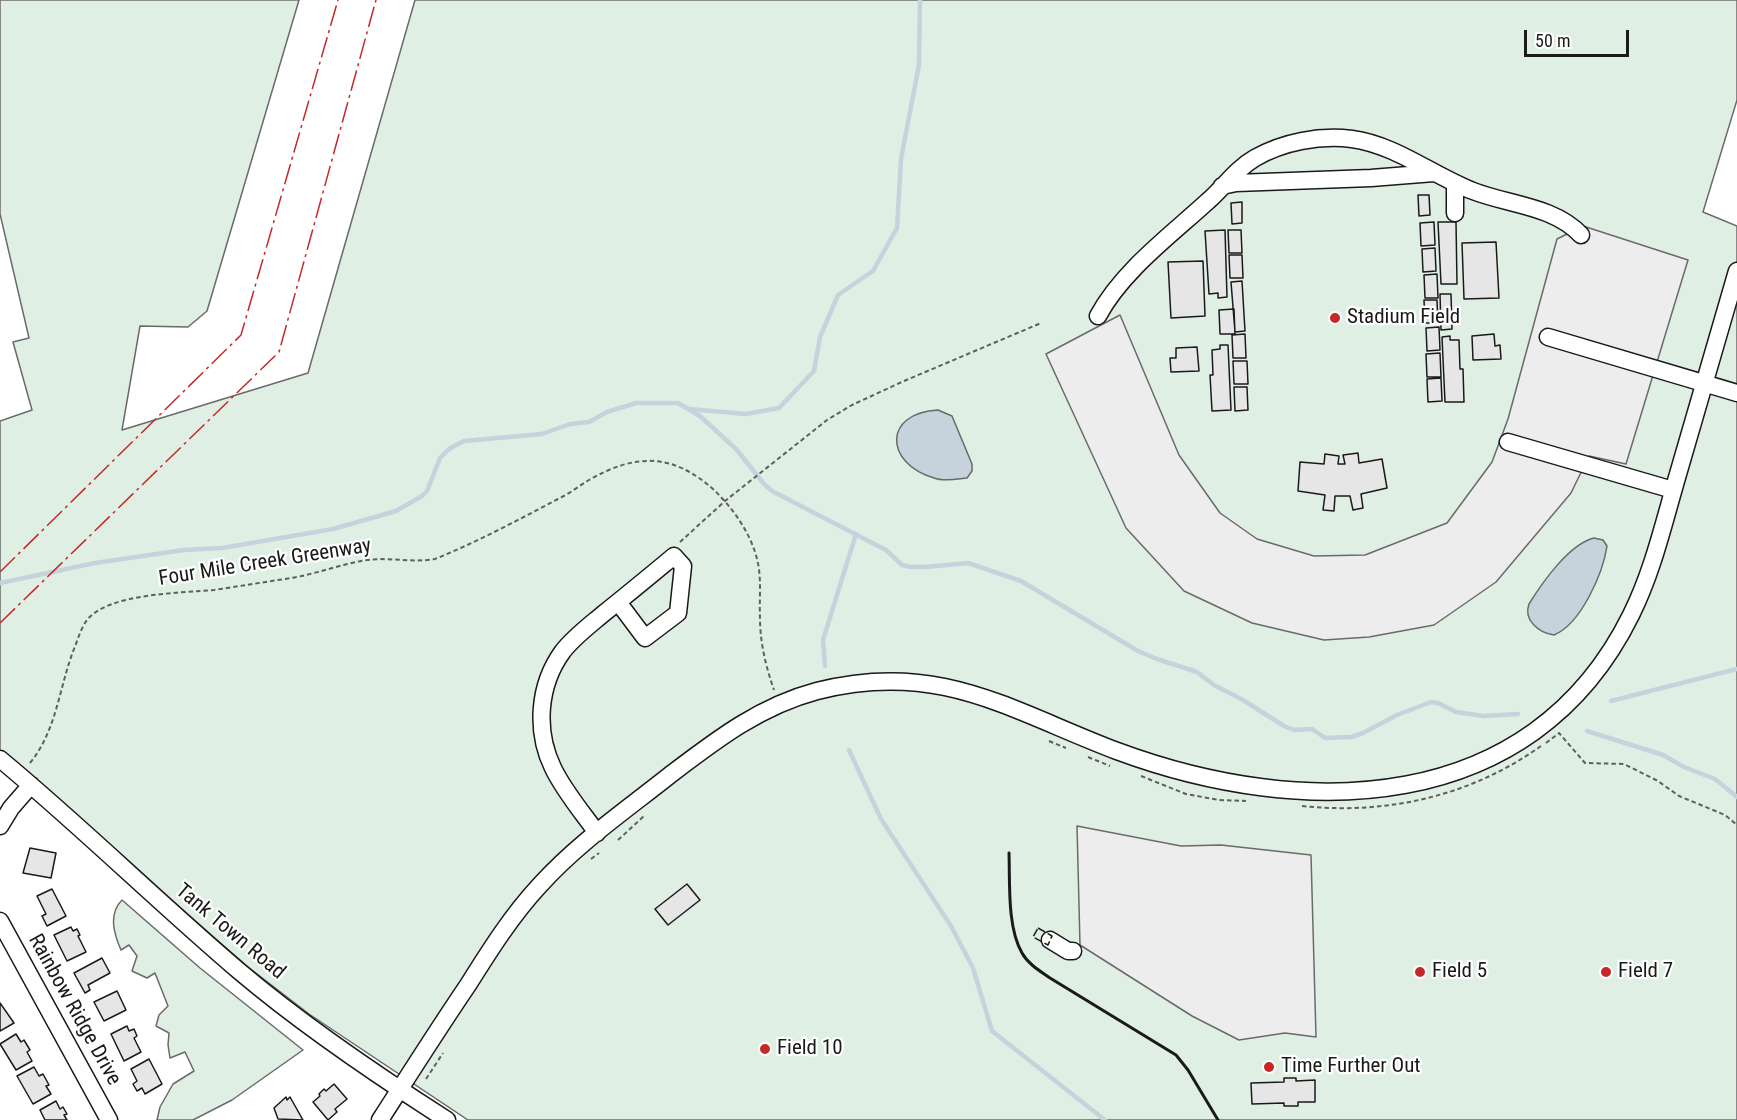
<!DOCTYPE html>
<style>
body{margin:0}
#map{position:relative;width:1737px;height:1120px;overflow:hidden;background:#fff;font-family:"Roboto Condensed",sans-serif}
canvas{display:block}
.scale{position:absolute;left:1524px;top:30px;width:105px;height:27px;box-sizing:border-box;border:3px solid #1a1a1a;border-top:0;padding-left:8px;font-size:18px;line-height:21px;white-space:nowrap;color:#1a1a1a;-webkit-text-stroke:4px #fff;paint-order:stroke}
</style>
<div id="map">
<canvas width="1737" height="1120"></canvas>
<div class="scale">50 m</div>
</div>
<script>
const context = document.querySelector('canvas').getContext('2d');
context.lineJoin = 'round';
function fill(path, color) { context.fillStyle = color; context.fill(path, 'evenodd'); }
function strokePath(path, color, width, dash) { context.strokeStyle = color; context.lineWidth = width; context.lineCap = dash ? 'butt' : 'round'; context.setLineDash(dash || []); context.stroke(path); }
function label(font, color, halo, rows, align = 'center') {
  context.font = font + ' "Roboto Condensed",sans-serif'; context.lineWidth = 4.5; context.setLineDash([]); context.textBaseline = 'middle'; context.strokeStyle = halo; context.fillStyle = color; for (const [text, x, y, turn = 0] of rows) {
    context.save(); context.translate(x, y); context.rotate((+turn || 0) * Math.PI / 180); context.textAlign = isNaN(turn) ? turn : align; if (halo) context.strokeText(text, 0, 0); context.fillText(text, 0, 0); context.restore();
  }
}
const green = new Path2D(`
 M0,0h299l-92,311 -19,16 -48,-1 -18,104 186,-57 107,-373h1322v100l-34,112 34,14v894h-1269l-159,-106 -61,-47 -248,-216v-330l32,-11 -19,-68 16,-4 -29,-124z
 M122,900l78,68 103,82 -71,50 -39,20h-36l3,-13 13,-23 21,-13 -9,-19 -15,6 -2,-13 1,-12 -13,-7 3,-11 9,-9 -13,-33 -8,5 -15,-7 5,-15 -8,-11 -8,5c-7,-16 -13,-36 1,-50z`);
fill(green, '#e0efe3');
strokePath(green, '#6a6a6a', 1.5);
const parking = new Path2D(`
 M1583,226l105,34 -62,204 -37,-8 -18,37 -75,89 -62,43 -65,12 -45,3 -72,-17 -68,-32 -58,-63 -80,-174 74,-39 59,140 41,58 37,26 57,17 51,-1 82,-32 45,-61 16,-43 49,-180z
 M1077,826l104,20 40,-1 90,10 5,182 -31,-4 -46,7 -47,-24 -112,-71z`);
fill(parking, '#ededed');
strokePath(parking, '#6a6a6a', 1.5);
const water = new Path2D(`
 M938,410l14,6 20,48v7l-5,7c-10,1 -23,4 -33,0 -50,-15 -51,-65 4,-68z
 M1594,538l9,2 4,6c-4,27 -26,78 -53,89 -15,-2 -31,-15 -25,-31 13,-21 40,-60 65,-66z`);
fill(water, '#c6d2dc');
strokePath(water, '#6a6a6a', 1.5);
strokePath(new Path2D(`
 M689,409l57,5 33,-6 35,-37 6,-34 18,-42 35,-24 24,-43 4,-69 18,-94 1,-65
 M0,583l95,-20 89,-13 38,-2 111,-19 63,-18 26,-15 5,-5 13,-33 9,-9 15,-8 78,-7 28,-10 19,-2 18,-10 29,-9h42l22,13 37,34 27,34 8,7 114,59 16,15 9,2h15l42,-4 53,18 117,70 19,8 40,13 17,13 29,15 41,26 10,4 18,-1 13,9 26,-1 12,-4 34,-18 34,-13 7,1 18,9 27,4 35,-2
 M825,666l-2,-26 33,-106
 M1611,701l126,-32
 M1587,731l76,24 21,12 31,12 22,18
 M849,750l32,69 70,107 22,42 19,63 113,89`), '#c6d2dc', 4.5);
const building = new Path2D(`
 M1418,195h11l1,20 -11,1z
 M1242,202v21l-10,1 -1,-21z
 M1434,222l1,23 -14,1 -1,-23z
 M1438,222h18l1,62h-16z
 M1225,230l2,67 -9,1v-5l-9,1 -4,-63z
 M1228,230h13l1,23h-13z
 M1496,242l3,56 -35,1 -2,-56z
 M1435,248l1,23 -13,1 -1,-23z
 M1229,255h13l1,23h-13z
 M1203,261l2,55 -34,2 -3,-56z
 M1437,274l1,24h-13l-1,-23z
 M1242,281l3,50 -10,1 -4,-50z
 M1440,294h11l1,35 -11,1z
 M1424,300h13l1,23h-13z
 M1234,309l1,25h-15l-1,-24z
 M1439,327l1,23 -13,1 -1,-23z
 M1245,334l1,24h-13l-1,-23z
 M1494,334l1,12 5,-1 1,14 -28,1 -1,-24z
 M1450,336v4h9l1,29h3l1,33h-19l-3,-65z
 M1220,345h8l3,65 -19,1 -2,-36h3l-1,-25 8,-1z
 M1197,347l2,24 -28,1 -1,-14h6v-10z
 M1440,353l1,24h-14l-1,-23z
 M1233,361h14l1,23h-14z
 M1441,378l1,23 -14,1 -1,-23z
 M1234,387h13l1,23 -13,1z
 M1358,453l1,10 23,-4 5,29 -26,6 2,14 -10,2 -3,-14h-15l-1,15 -11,-1 2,-15 -27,-4 2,-29 24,2 1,-10 14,2 -1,8h7l-2,-9z
 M30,848l26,5 -5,25 -28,-5z
 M687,884l13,16 -32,25 -13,-16z
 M52,889l14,27 -19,10 -5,-10 4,-2 -9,-18z
 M71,927l2,4 4,-2 3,6 -2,1 8,16 -19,9 -13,-26z
 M102,958l8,15 -22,12 2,5 -5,3 -11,-20z
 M117,991l9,19 -22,11 -10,-19z
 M0,1003l14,20 -14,8z
 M127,1026l2,5 5,-2 3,7 -3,2 7,14 -17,9 -13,-27z
 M16,1034l5,8 3,-2 6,10 -3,2 5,9 -16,9 -16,-26z
 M149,1059l13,25 -17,10 -3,-6 -5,3 -4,-7 4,-3 -6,-12z
 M34,1067l5,9 4,-2 6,11 -3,1 5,8 -18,10 -16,-28z
 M1284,1078h12v3l19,-1v22h-17v4h-14v-3l-32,1 -1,-21 33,-1z
 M334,1084l13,15 -12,10 2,3 -9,8 -15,-18 7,-6 -1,-2 5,-5 2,2z
 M286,1097l1,3 3,-3 13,23 -25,-1 -4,-11z
 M56,1101l4,8 3,-2 4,7 -3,1 3,5h-22l-5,-10z`);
fill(building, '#e6e6e6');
strokePath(building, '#1a1a1a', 1.5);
const minor = new Path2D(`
 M1222,186l14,-3 135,-5 63,-5
 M1455,213v-29
 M1098,316c24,-45 73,-81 110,-115 16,-14 28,-32 47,-43 28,-16 64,-23 97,-19 44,6 80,36 121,52 36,14 81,15 108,44
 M1548,337l189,56
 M1508,442l165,48
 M0,759c82,68 158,143 239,212 65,55 136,103 208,149
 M0,826l11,-18 20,-23
 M597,833c-15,-21 -33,-42 -44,-65 -18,-37 -15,-83 10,-117 11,-14 27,-26 40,-37 24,-19 48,-39 71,-58l9,10 -5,47 -33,25 -27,-36
 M0,921l109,199
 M1050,940l18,11h5
 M380,1120c29,-45 58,-91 88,-135 22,-35 44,-70 72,-100 38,-42 86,-75 130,-110 46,-35 90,-69 147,-84 122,-31 192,19 300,60 186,69 414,66 514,-136 21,-42 32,-89 45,-134 21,-70 41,-140 61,-210`);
strokePath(minor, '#1a1a1a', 19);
strokePath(new Path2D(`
 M680,542l45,-41 102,-81 25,-15 52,-24 137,-58
 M1049,741l17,7
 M1546,743l13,-10 26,30 39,1 34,17 21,15 46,19 12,10
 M1088,757l22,9
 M30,763c27,-33 29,-76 44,-114 4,-10 7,-21 13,-29 21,-27 95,-27 127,-30 26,-4 51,-8 77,-12 25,-4 50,-14 76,-18 23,-3 45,3 68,-1 42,-17 83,-39 123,-60 11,-5 21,-13 31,-19 47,-27 84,-27 125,10 19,18 37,44 43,69 5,19 2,40 3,59 0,25 6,49 14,72
 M1141,776l45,18 33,6 27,1
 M1302,806c85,9 169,-10 239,-60
 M618,840l26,-24
 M591,859l8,-6
 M426,1079l17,-26`), '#5f5f5f', 2, [4.5, 3]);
strokePath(minor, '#fff', 16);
strokePath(new Path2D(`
 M1038,928l14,8 -4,9 -15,-8z`), '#1a1a1a', 1.5, [8, 3]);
strokePath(new Path2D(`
 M1009,853c1,30 -2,74 13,100 6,11 18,18 28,25l126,77 12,15 30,50`), '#1a1a1a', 3);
strokePath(new Path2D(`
 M0,572l241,-237 97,-335
 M0,623l279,-271 97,-352`), '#c62828', 1.5, [21, 4.5, 3, 4.5]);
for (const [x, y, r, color] of [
 [1335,318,6,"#c62828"],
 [1420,972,6,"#c62828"],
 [1606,972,6,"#c62828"],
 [765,1049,6,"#c62828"],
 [1269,1067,6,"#c62828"]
]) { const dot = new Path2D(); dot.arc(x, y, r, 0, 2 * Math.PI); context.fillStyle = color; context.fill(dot); strokePath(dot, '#fff', 2); }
label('21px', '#1a1a1a', '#fff', [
 ["Stadium Field",1347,318],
 ["Field 5",1432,972],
 ["Field 7",1618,972],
 ["Field 10",777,1049],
 ["Time Further Out",1281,1067]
], 'left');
label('21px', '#1a1a1a', '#fff', [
 ["Four Mile Creek Greenway",265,563,-9],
 ["Tank Town Road",230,932,40],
 ["Rainbow Ridge Drive",74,1010,61]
]);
</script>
